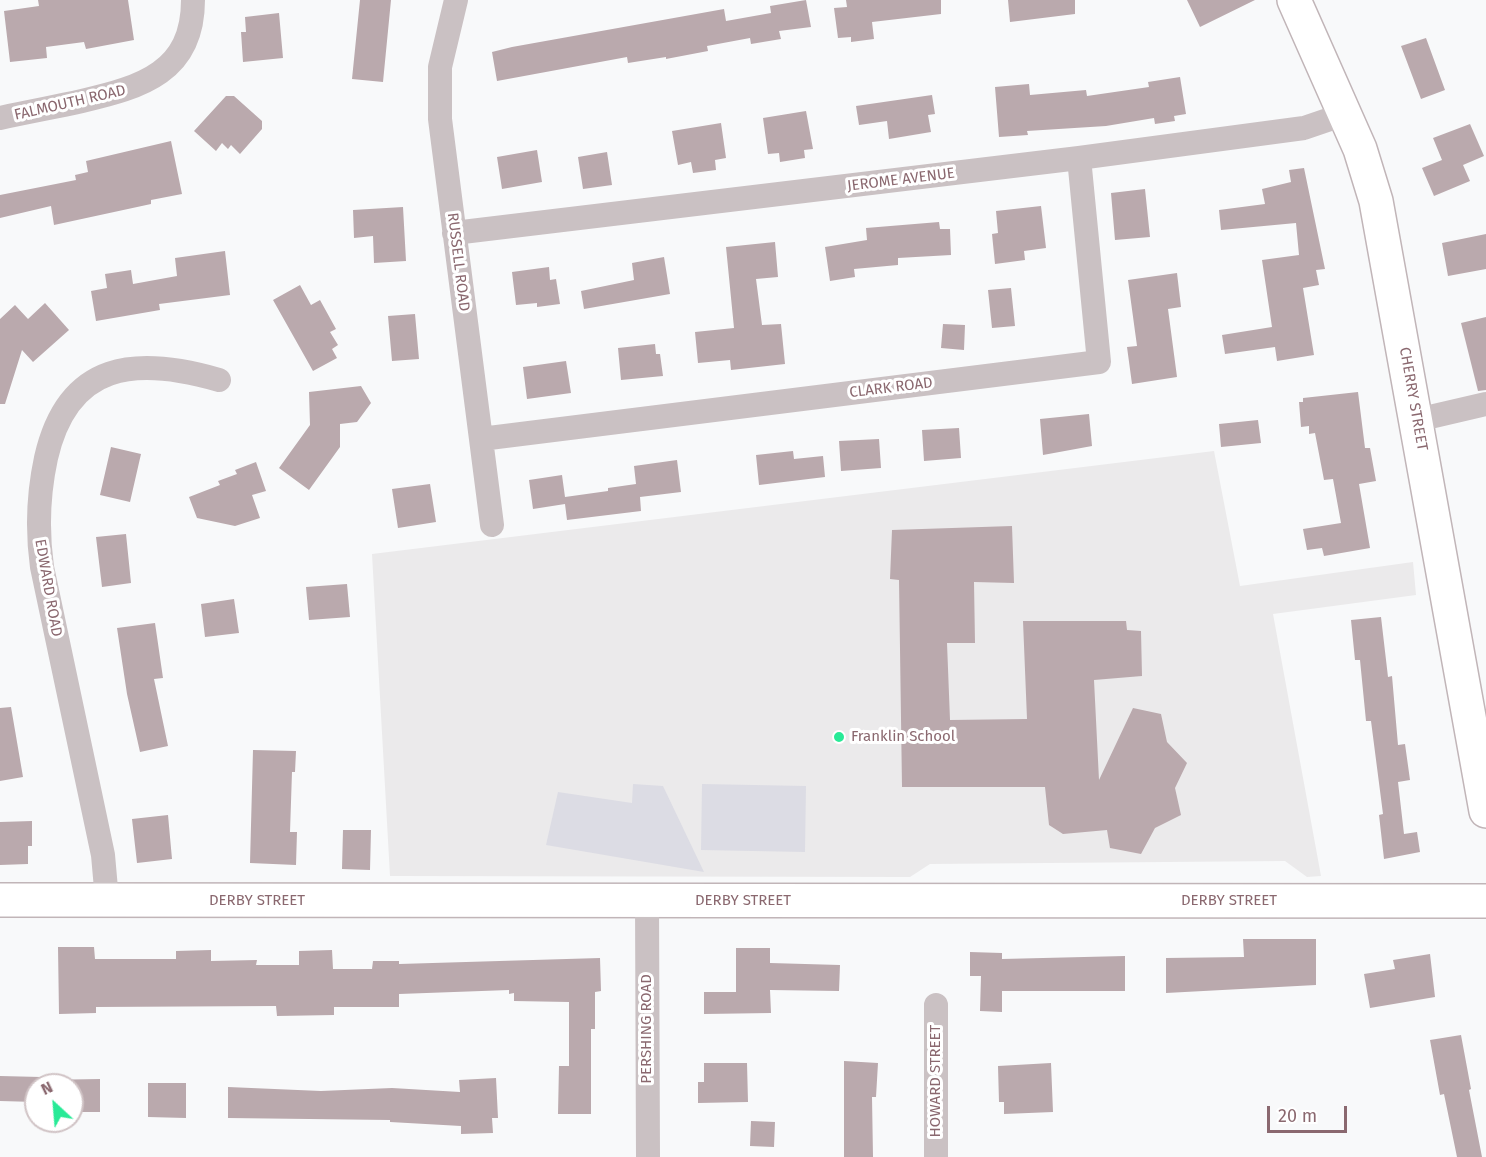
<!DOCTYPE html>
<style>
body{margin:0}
#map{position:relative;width:1486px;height:1157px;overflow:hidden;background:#f8f9fa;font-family:"Fira Sans",sans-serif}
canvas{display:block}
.north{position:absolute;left:24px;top:1073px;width:60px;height:60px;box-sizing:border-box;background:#fff;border:2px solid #d0c3c5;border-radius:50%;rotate:334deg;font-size:16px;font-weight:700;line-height:24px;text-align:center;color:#8a686f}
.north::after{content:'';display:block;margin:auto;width:21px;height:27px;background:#28ea97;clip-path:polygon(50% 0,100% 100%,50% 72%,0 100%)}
.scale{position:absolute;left:1267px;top:1106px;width:80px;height:27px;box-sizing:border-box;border:3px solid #8a686f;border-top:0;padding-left:8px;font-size:18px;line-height:21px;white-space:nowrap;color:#8a686f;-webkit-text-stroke:4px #fff;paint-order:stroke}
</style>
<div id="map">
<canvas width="1486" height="1157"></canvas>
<div class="north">N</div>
<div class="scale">20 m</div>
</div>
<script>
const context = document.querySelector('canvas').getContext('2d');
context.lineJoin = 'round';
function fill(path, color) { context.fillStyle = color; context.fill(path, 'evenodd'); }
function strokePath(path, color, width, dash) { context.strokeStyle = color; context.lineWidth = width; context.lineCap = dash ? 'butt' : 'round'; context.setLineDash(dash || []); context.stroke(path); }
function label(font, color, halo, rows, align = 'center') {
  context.font = font + ' "Fira Sans",sans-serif'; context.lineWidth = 6; context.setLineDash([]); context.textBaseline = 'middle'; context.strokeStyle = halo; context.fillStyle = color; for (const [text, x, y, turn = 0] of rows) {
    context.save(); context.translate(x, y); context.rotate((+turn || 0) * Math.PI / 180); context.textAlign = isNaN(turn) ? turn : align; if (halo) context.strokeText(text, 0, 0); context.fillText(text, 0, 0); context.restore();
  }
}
fill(new Path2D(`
 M1214,451l26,135 173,-24 3,33 -143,19 48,262 -14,1 -22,-16 -355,3 -20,13 -520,-1 -18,-322z`), '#ebeaeb');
fill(new Path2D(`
 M633,784l30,2 41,86 -158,-27 12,-53 74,11z
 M702,784l104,2 -1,66 -104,-2z`), '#dcdce4');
fill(new Path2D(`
 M38,0h90l6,40 -48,9 -2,-7 -38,5 1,11 -37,4 -6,-51 35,-5z
 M360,0h31l-8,82 -31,-3z
 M806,0l5,27 -32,4 2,8 -30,5 -1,-6 -43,8 1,5 -42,8v-2l-38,6 -1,-6 -130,24 -5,-29 20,-5 212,-38 2,12 45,-8 -1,-7z
 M846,0h95v14l-69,8 2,17 -23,3v-5l-13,1 -4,-30 13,-1z
 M1008,0h67v14l-65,8z
 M1187,0h68l-55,27z
 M279,13l4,45 -40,4 -2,-30h5l-1,-15z
 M1426,38l19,52 -24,9 -20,-53z
 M1180,77l6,37 -12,2 1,5 -20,3 -1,-6 -48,8 -79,5 1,4 -29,2 -4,-50 34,-3 1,11 56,-5 1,6 62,-9 -1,-5z
 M932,95l3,19 -7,1 3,17 -42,7 -2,-18 -28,4 -3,-19z
 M226,96h8l28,25v8l-22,25 -9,-9 -3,4 -6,-6 -6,8 -22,-20z
 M806,111l7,38 -9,1 1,8 -25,4 -1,-9 -11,1 -5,-36z
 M721,123l5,35 -11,2 1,10 -23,3 -2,-11 -13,3 -6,-34z
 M1470,124l14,32 -21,9 7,16 -36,15 -12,-28 20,-8 -9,-22z
 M171,141l11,53 -31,6v4l-97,21 -3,-19 -51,12v-23l76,-15 -1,-5 13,-3 -2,-11z
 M537,150l5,32 -40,7 -5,-32z
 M607,152l5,33 -29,4 -5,-32z
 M1304,168l21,101 -9,1 3,15 -16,3 11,67 -37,6 -2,-14 -50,7 -3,-19 50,-8 -10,-67 37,-5 -3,-32 -75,7 -2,-20 46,-6 -3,-15 29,-7 -2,-12z
 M1145,189l5,48 -35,3 -4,-47z
 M1041,206l5,42 -22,3 1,9 -30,4 -3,-30 6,-1 -2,-22z
 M403,207l3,54 -32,2 -1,-27 -19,2 -1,-28z
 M939,222l1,7h10l1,26 -53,3v7l-44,4 1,8 -25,4 -5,-34 42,-7 -1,-12z
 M1486,234v35l-38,7 -6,-33z
 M775,242l3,35 -22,2 6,46 19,-1 4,40 -54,6 -1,-10 -32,3 -3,-31 39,-4 -8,-81z
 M225,251l5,44 -71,9 1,6 -64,11 -5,-30 16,-3 -2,-14 26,-4 2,14 44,-8 -2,-18z
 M664,257l6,37 -86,15 -3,-18 53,-11 -2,-17z
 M549,267l1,13 6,-1 4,25 -23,3v-4l-21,2 -4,-33z
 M1177,273l4,34 -13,2 9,68 -45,7 -5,-37 10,-1 -9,-66z
 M300,285l11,20 9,-5 16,29 -6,3 8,13 -6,4 5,9 -24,13 -40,-71z
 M1011,288l4,38 -23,2 -4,-38z
 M45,303l24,27 -36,32 -11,-12 -17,54h-5v-85l15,-14 13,14z
 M415,314l4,45 -27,2 -4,-45z
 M1486,317v73l-8,1 -17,-68z
 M943,324l22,1 -1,25 -23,-2z
 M655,344l1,10h4l3,22 -42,4 -3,-32z
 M566,361l5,32 -44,6 -4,-32z
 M361,386l10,17 -14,19 -17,2v23l-31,43 -30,-22 31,-43 -1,-33z
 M1358,392l7,56h5l6,33 -17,3 11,64 -46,8 -2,-8 -15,2 -4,-21 38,-6 -8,-44 -9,1 -9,-47 -6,1v-8l-8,1 -2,-25h4v-4z
 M1089,414l3,32 -49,9 -3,-36z
 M1258,420l3,23 -40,4 -2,-23z
 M959,428l2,30 -37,3 -2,-31z
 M879,439l2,29 -40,3 -2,-30z
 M111,447l30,7 -11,48 -30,-7z
 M793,451l1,8 29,-3 2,21 -66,8 -3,-30z
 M677,460l4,32 -41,5 1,14 -74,9 -2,-16 -32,5 -4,-29 33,-5 3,22 43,-6v-3l28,-4 -2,-18z
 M256,462l10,29 -14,4 8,23 -25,8 -38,-8 -8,-21 31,-12 -2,-4 19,-7 -2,-4z
 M430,484l6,38 -38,6 -6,-39z
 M1012,526l2,57 -40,-1 1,61h-28l3,77 77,-1 -4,-98h103l1,9 14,1 1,45 -48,4 5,100 34,-72 28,6 6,28 20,21 -12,25 6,27 -26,13 -14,26 -31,-6 -3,-18 -44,4 -14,-9 -4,-38h-143l-3,-207 -9,-1 2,-49z
 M126,534l5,49 -29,4 -6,-50z
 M347,584l3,33 -41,3 -3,-33z
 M234,599l5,34 -34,4 -4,-33z
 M1381,617l7,60 4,-1 6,69 7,-1 5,36 -12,2 6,52 13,-2 3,20 -36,7 -5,-44 4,-1 -12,-93h-5l-6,-61h-5l-4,-40z
 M155,623l8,55 -9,1 14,67 -28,6 -13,-58 -10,-66z
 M11,707l12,70 -23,4v-73z
 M253,750l43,1 -1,21h-3l-2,60h7l-1,33 -46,-2z
 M168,815l4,44 -35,4 -5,-44z
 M32,821v25h-4v18l-28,1v-43z
 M343,830h28l-1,40 -28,-1z
 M1243,939h73v46l-150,8v-35l78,-1z
 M58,947h36l1,12h81v-8l35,-1v11l46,-1 -1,5h43v-14l33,-1 1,19h39l1,-8h26v3l201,-6 1,33 -6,1v37h-4v85h-33l1,-48h10v-64l-55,-1v-8l-5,1v-4l-110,4v13h-65v8l-57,1 -1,-10 -180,1v6l-37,1z
 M736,948h34v15l70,2 -1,26 -69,-1 1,23 -67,1v-22h32z
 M970,952l32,1v6l123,-3v35h-123v21l-22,-1 1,-35h-11z
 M1430,954l5,43 -65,11 -6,-34 31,-5 -2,-9z
 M1461,1035l10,54 -2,1 13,67h-25l-13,-63 -4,1 -10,-55z
 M844,1061l34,2 -2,34h-4l1,60h-29z
 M704,1063h43l1,39 -50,1v-21h6z
 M1051,1063l2,49 -49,2v-12h-5l-1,-36z
 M0,1076l41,1v3l59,-1v33h-28v-27h-36v17l-36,-1z
 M496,1078l2,40h-6l1,15 -32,1v-8l-71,-4v-2l-162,-2v-31l93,4 71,-3 68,4 -1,-12z
 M148,1083h38v35l-38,-1z
 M751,1121l24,1 -1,25 -24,-1z`), '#baa9ad');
const secondary = new Path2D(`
 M1294,0l66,149 16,52 110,610
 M0,900l1486,1`);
strokePath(secondary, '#c1b5b8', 36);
strokePath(new Path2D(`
 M456,0l-16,67v52l52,406
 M0,118c27,-6 55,-11 82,-17 60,-14 111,-29 111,-101
 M454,233l625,-75 225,-30 41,-14
 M1417,420l69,-16
 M481,439l618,-77 -20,-204
 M107,900l-4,-45 -61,-288c-5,-36 -4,-72 4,-109 22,-97 90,-102 173,-78
 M647,901l1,256
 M936,1157v-152`), '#cac1c3', 24);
strokePath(secondary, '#fff', 33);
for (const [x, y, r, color] of [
 [839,737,6,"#28ea97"]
]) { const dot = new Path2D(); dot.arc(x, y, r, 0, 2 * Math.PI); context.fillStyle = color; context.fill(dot); strokePath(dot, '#fff', 2); }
label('15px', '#8a686f', '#fff', [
 ["FALMOUTH ROAD",70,103,-13],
 ["JEROME AVENUE",901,180,-7],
 ["RUSSELL ROAD",458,262,83],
 ["CLARK ROAD",891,388,-7],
 ["CHERRY STREET",1413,399,80],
 ["EDWARD ROAD",48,588,80],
 ["DERBY STREET",257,901],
 ["DERBY STREET",743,901],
 ["DERBY STREET",1229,901],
 ["PERSHING ROAD",647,1029,-90],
 ["HOWARD STREET",936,1081,-90]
]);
label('15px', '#8a686f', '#fff', [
 ["Franklin School",851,737]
], 'left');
</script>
